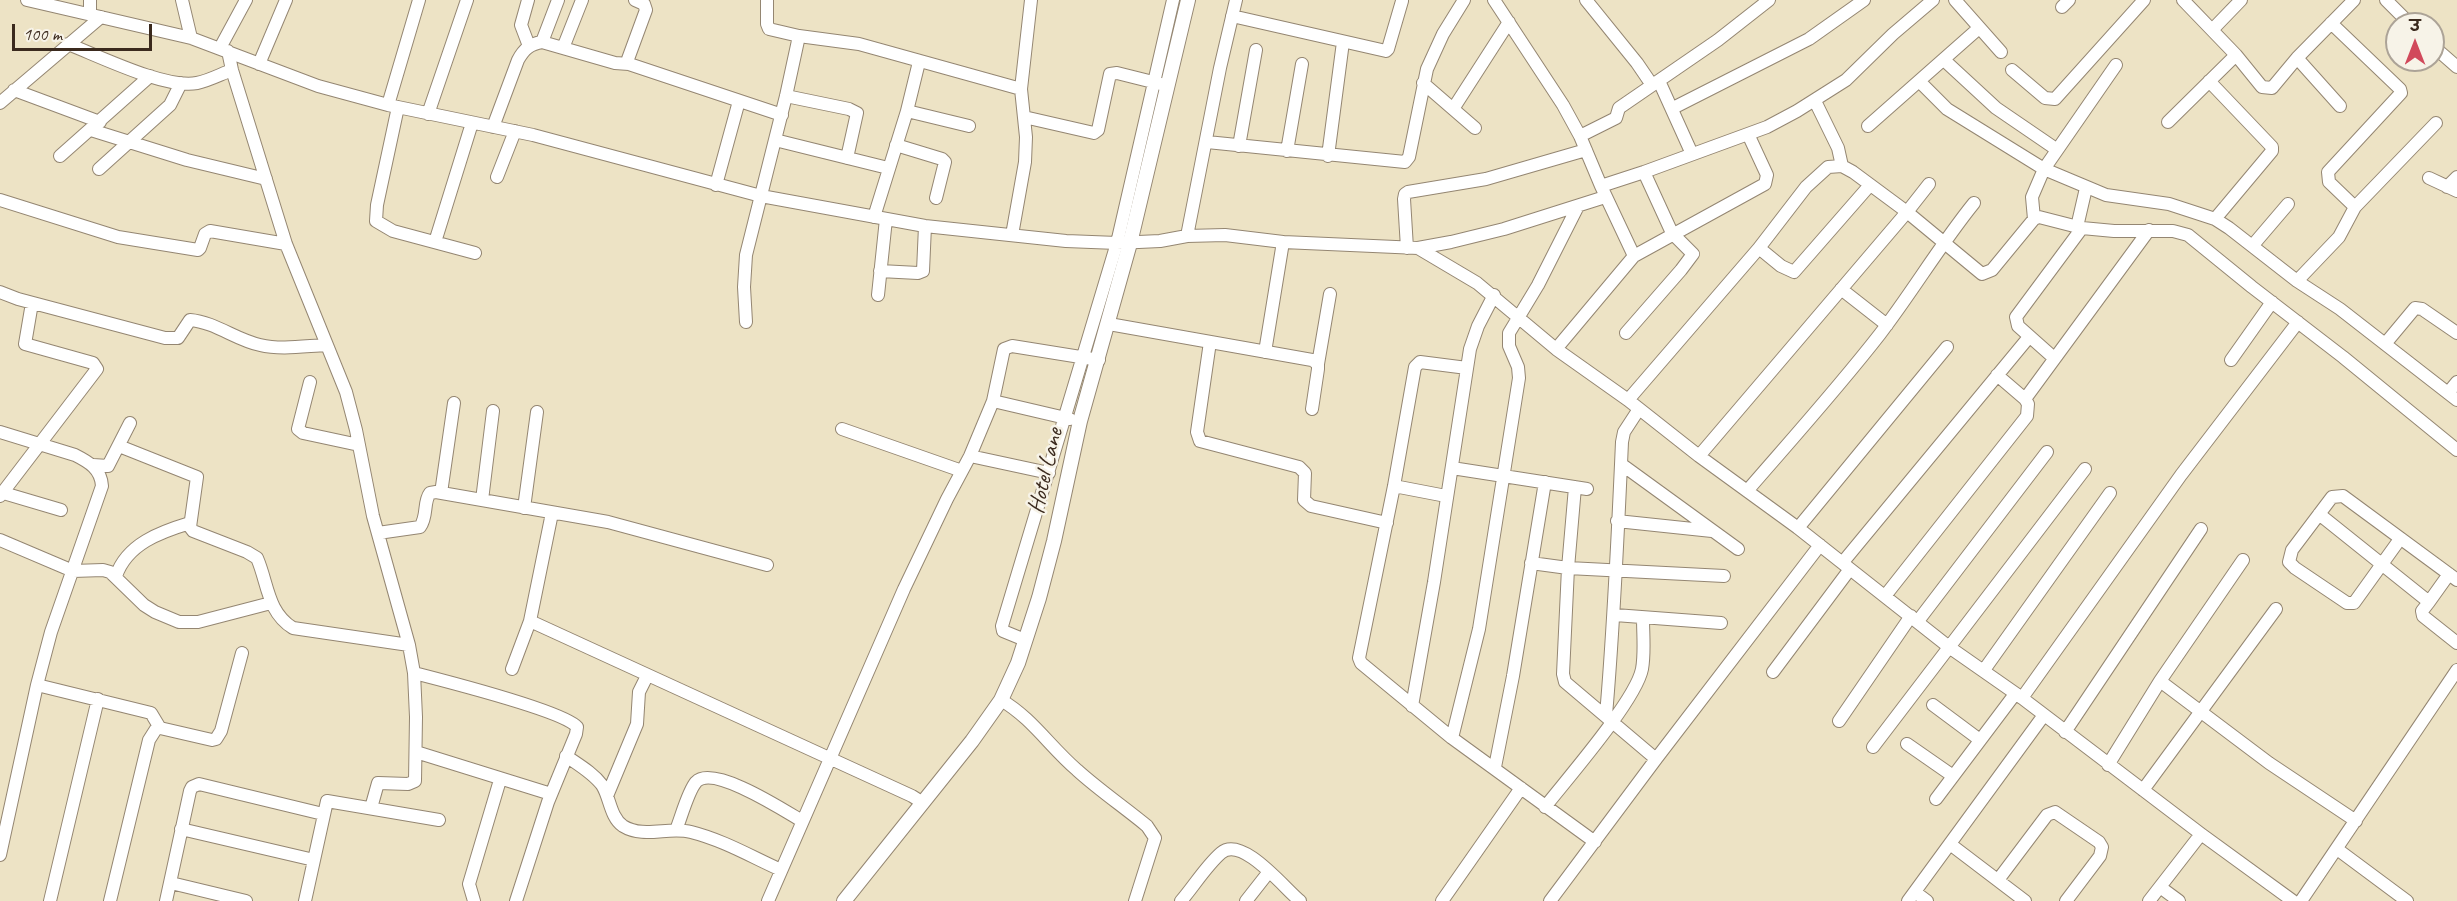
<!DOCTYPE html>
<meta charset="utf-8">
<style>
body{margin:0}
#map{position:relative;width:2457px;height:901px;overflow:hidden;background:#ede3c5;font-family:Caveat,"Playpen Sans Deva",sans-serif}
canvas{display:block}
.north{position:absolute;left:2385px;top:12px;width:60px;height:60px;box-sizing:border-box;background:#f7f3e8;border:2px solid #aca397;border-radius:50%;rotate:0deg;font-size:16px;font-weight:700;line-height:24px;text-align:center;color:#3b2a1e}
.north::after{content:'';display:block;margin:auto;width:21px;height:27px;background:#d1495b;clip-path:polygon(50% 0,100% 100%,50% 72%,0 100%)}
.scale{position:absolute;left:12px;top:24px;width:140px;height:27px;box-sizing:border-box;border:3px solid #3b2a1e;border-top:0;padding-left:8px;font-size:18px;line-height:21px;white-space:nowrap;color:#3b2a1e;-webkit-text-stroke:4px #f7f3e8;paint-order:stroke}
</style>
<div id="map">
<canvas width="2457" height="901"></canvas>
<div class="north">उ</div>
<div class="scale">100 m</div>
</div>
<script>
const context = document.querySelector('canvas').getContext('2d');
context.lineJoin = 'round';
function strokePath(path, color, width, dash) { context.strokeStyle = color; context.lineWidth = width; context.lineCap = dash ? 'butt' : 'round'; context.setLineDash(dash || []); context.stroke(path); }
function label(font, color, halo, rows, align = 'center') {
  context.font = font + ' Caveat,sans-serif'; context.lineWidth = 5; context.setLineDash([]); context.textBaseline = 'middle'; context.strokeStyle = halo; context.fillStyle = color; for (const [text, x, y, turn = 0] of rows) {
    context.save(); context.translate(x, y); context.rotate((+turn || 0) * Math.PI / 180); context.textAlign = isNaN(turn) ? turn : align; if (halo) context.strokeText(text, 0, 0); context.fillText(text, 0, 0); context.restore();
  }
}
const minor = new Path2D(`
 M27,0l164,38 127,48 70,19 145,30 228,61 164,30 141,15 51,2 43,-2 27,-5 38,-1 58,7 135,6 33,-6 53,-13 101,-32
 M182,0l9,38
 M528,0l-7,25 8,21
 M635,0l9,4 2,6 -18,49 1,5 153,51
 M767,0v24l2,5 30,7 60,8 162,45
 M1494,0l69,105 17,31 21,50
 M1586,0l51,63 15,22
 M1955,0l46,52
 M2386,0l24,24
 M2062,7l7,-7
 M90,14v-14
 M1232,16l154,35 2,-2 14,-48
 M2213,29l28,-29
 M542,42l16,-42
 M68,44c31,12 97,45 129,39 11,-2 24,-9 35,-13
 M2433,46l24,21
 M220,48l26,-48
 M563,48l19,-48
 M228,51l4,19 54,174 60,148 10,38 17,86 36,129 5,28 2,44 -1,64 -7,3 -30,-1 -7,25
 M2236,55l26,32 10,1 25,-30 57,-58
 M2297,58l43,48
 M1944,60l52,48 60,41
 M259,64l27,-64
 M2012,70l33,28 10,1 89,-99
 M1659,81l33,73
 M1919,81l28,28 97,60 62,26 63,9 46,15 14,9 68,53 43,28 117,91
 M2209,81l63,66v4l-57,68
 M1423,83l52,45
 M14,90l86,32
 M786,96l63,13 8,4 -10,45
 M1815,101l23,47 4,18
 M0,103l101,-86
 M388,105l31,-105
 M398,107l-21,98 -1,16 17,10 82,22
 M1673,108l136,-69 55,-39
 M1453,109l56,-87
 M907,111l62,15
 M428,114l39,-114
 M1024,117l70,16 4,-3 12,-56 7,-1 44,11
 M2168,122l68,-67 -53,-55
 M1868,126l111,-98
 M493,127l25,-67c6,-11 12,-16 24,-18l73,21 14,1
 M91,130l96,30 79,19
 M1580,136l36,-18 3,-10 99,-68 51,-40
 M775,140l113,28
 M1207,142l198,20 4,-5 18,-88 16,-35 21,-34
 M896,145l46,14 3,3 -9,36
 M1239,146l17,-96
 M1287,151l15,-87
 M60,156l90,-80
 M1328,156l15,-114
 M99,169l71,-64 11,-22
 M497,177l18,-46
 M2429,178l28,13
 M716,185l23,-84
 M2447,187l10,-10
 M0,200l118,37 80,13 2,-2 5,-14 5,-3 76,13
 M2355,207l81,-84
 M874,217l33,-106 12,-49
 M2034,219l-2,-22 12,-28 72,-104
 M2077,227l9,-39
 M1012,235l13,-73 1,-25 -5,-48 10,-89
 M1187,236l33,-168 16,-68
 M435,242l37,-119
 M2253,245l35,-41
 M1407,248l-3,-49 1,-5 3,-2 78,-13 100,-29
 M1418,248l59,35 79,66 72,51 71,56 99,72 151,119 73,51 179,136 92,67
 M1759,248l22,18 13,6 76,-87
 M1634,256l131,-72 2,-9 -19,-41
 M880,271l38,2 5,-2 2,-45
 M2297,281l42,-44 16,-30 -26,-25 -1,-10 73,-79 -1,-4 -69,-66
 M1841,289l46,36
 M0,292l18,7 147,39h13l12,-18c25,2 46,20 70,25 21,5 45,1 66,0
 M878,295l8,-76
 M746,322l-2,-35 2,-32 40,-159 13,-60
 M1109,324l203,36 6,4v5l-6,40
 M1626,333l55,-63 12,-16 -21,-21 -28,-61
 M1210,342l-13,90 3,9 99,26 6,6 -1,27 7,6 76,17
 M2385,344l30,-36 7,1 35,24
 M1556,349l78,-93 -33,-70 43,-14 123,-45 30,-16 49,-31 47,-46 40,-34
 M1265,352l18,-110
 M2054,358l-36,-32 -2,-9 66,-89
 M2231,360l41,-58
 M1318,364l12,-70
 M1467,368l-47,-6 -5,5 -21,119 -35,172 2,5 91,75 143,104
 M310,382l-12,47 5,4 56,12
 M2448,393l9,-11
 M2025,399l124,-169
 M1628,400l131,-152 47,-61 22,-20 14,-1 11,6 54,40 75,62 10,-4 42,-51 5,-2 43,11 32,3h59l15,4 64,52 91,70 114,93
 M993,401l77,18
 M842,429l120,42
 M0,432l75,23c14,7 26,14 27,31l-51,146 -14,53 -37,170
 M119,446l78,31 -7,50 3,4 54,21 10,6c11,25 10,54 36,70l116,17
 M970,456l79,17
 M1699,456l208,-244 22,-28
 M1621,464l117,85
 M93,465l15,1 22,-43
 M1452,468l135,21
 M1394,486l52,10
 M1575,487l-7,81 -5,106 2,8 91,77
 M1747,491c45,-52 91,-103 133,-157 33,-43 60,-89 94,-131
 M0,492l61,18
 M441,493l13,-90
 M0,496l97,-127 -4,-6 -68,-19 7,-41
 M482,500l11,-89
 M524,508l13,-96
 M2319,514l110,88 20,-28
 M1617,521l95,10
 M1798,528l149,-181
 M378,533l42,-6c8,-11 3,-25 10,-34l6,-1 172,30 159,43
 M2400,539l-46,64h-7l-52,-35 -6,-6 3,-12 40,-53 11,-1 114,84
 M0,540l73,31 30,-1 7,2 34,33 11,7 24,10h19l73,-19
 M1843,562l186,-225
 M1531,563l37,5 156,8
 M116,576c11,-32 44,-44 74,-53
 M1885,596l142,-180 1,-12 -3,-5 -28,-24
 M2429,602l-7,9 1,5 34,27
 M1615,615l106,8
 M530,621l382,175 11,7
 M1918,621l129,-169
 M1025,640l-22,-9 -1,-5 115,-383 56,-243
 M512,669l18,-48 22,-108
 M1984,670l126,-177
 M1773,672l77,-103
 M414,673c27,7 150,38 163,54l-1,7 -28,68 -32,99
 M2160,681l83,-121
 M37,685l114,28 9,15
 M2022,698l159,-223 117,-153
 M1001,700c31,18 49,47 76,70 22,20 47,37 70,56l8,12 -20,63
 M1933,705l47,35
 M1412,706l22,-124 36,-233 8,-23 16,-31
 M1606,715c8,-91 12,-182 16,-273l2,-10 15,-23
 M1839,721l72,-105
 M2065,732l136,-203
 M1452,738l27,-109 40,-251 -1,-11 -9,-21v-13l29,-48 40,-79
 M1907,744l46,32
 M1873,747l212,-278
 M416,752l135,42
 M566,756c13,9 27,17 36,29 8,12 8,32 21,41 21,13 46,0 68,6 32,8 61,25 90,38
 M2108,765l52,-84 109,82 87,58
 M1495,767l18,-91 32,-194
 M2143,790l133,-181
 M607,796l30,-72 2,-32 8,-16
 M1936,799l79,-105
 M1545,807c22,-28 91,-107 97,-138 3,-16 1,-34 1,-51
 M181,829l133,31
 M676,830c5,-12 12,-39 20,-48 17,-18 89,29 106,39
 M1950,844l75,57
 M2337,849l70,52
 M1998,880l49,-65 8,-3 44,30 3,5 -2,9 -34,45
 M171,883l75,18
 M2160,887l19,14
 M1915,892l12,9
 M50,901l48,-202
 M110,901l39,-161 7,-11 4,-1 52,12 4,-1 5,-8 21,-78
 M166,901l24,-110 2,-4 7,-3 124,30
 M305,901l22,-100 112,19
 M474,901l-5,-17 31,-104
 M768,901l136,-312 43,-90 23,-43 23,-55 11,-52 8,-3 87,14
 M1181,901c13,-15 25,-35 40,-48 21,-18 63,35 79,48
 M1246,901l22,-28
 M1442,901l79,-113
 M1550,901l106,-142 164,-214
 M1908,901l136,-186
 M2149,901l52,-67
 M2301,901l156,-231`);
const tertiary = new Path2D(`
 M844,901l128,-160 29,-41 17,-37 21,-65 15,-57 26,-120 50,-178 58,-243`);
strokePath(minor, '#948672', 14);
strokePath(tertiary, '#948672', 16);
strokePath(minor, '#fff', 12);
strokePath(tertiary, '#fff', 14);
label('24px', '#3b2a1e', '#f7f3e8', [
 ["Hotel Lane",1046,471,-77]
]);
</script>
